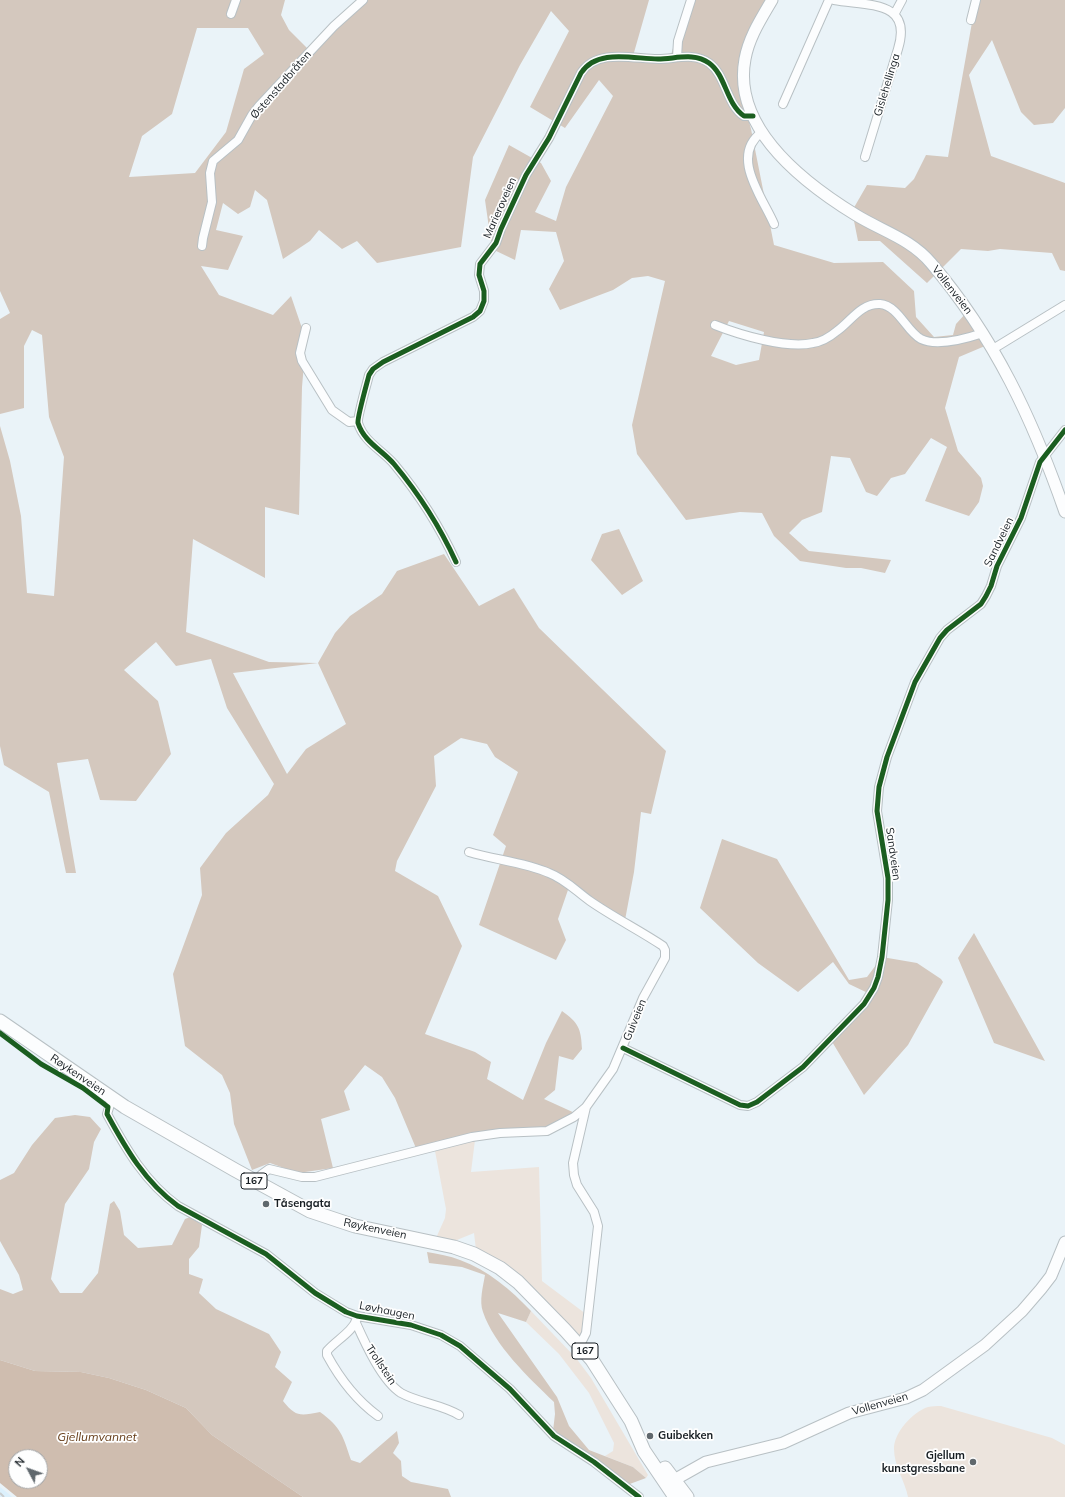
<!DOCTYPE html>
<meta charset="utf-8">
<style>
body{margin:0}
#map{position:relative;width:1065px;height:1497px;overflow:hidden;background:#eaf3f8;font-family:Mulish,sans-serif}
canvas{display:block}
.north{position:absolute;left:8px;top:1449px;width:40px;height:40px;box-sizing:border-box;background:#fefefe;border:1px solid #a1a4a6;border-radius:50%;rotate:311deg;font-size:11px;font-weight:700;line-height:16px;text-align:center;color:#161d22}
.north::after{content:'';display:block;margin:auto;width:14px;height:18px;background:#60686d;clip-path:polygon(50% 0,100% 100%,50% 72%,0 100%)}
</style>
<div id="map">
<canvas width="1065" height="1497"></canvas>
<div class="north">N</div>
</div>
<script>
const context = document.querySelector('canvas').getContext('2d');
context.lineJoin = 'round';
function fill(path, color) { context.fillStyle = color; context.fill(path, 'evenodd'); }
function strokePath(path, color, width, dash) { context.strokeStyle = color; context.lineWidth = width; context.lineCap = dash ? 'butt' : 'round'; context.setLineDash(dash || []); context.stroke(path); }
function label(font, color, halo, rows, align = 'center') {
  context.font = font + ' Mulish,sans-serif'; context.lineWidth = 3.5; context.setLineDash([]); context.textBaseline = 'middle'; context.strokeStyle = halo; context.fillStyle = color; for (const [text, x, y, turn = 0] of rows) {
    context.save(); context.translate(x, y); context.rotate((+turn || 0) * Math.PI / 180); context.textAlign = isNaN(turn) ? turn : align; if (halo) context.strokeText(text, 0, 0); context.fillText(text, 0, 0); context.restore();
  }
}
fill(new Path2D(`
 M0,1487l9,7 3,3h-12z`), '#dcf0fc');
fill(new Path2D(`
 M475,1140l-4,32 68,-5 3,114 44,33 -5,26 -105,-90 -2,-17 -22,9 -16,-4 9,-20 1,-9 -11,-58z
 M531,1311l45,47 15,20 57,97 -2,3 -13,-11 -28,-11 8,-5 1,-8 -25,-50 -30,-39 -33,-32z
 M941,1406l111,32 13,7v52h-157c-3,-16 -14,-31 -14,-48 0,-17 19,-37 34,-42 4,-1 9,-1 13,-1z`), '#ece4dd');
fill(new Path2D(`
 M0,0h285l-4,15 8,15 18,18 56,-48h286l-16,56 38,-1 16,-55h81l-27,90 10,39 23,116 60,18 49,-1 31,29 2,26 18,20 19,-2 3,-11 10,-11 19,33 -26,11 -14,51 13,43 23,27 2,8 -4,16 -10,14 -44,-15 22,-54 -16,-9 -26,36 -14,4 -14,18 -11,-4 -16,-34 -19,-2 -9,56 -20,8 -13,13 20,18 82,9 -6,13 -24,-5h-15l-46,-7 -26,-25 -12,-23 -22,-1 -54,8 -49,-66 -5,-29 33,-144 -17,-5 -16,2 -19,12 -53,20 -11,-21 15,-28 -8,-29 -35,-2 -6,30 -23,-11 -7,-49 24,-55 32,18 10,18 -16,31 21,9 10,-34 47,-91 -14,-16 -34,48 -35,-21 39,-76 -18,-20 -31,54 -47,92 -12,90 -84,16 -20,-22 -15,8 -23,-19 -9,11 -27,18 -16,-59 -12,-10 -5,17 -12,7 -15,-11 -7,27 27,6 -15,34 -27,-4 18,29 54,20 18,-19 15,44 -4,47 -3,128 -34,-8v71l-72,-39 -7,93 83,30 49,1 17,-30 15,-17 32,-22 15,-23 47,-17 35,52 35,-18 25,40 127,123 -15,63 -10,-2 -7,60 -9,48 -56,-33 -11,32 8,21 -10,20 -77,-35 27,-79 -13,-11 25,-63 -23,-15 -8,-13 -26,-6 -27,18 2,30 -39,75 -2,10 43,25 24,50 -37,88 50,18 16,10 -4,17 36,21 23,-57 16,-32c17,12 19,18 20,38l-9,11 -14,-4 -4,34 -11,9 33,15 -32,17 -51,3 -76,19 -23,-55 -13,-21 -17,-12 -21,26 6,19 -29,9 12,49 -35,5 -28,-10 -18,7 -18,-46 -4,-31 -8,-18 -37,-29 -12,-72 29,-79 -2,-27 26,-35 42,-38 6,-11 -47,-76 -16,-49 -35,7 -20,-24 -32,28 34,31 13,53 -35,47 -36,-1 -12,-41 -31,4 19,110h-10l-17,-81 -45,-27 -4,-19v-320l10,35 11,55 6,77 27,3 10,-139 -15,-40 -7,-82 -10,-5 -8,16v62l-24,6v-95l10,-6 -10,-22zM197,28h51l16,26 -20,15 -18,63 -31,41 -66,4 13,-41 30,-22zM729,321l35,11 -5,28 -23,5 -25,-9zM318,663l28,61 -40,25 -19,25 -54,-101z
 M976,0h89v108l-12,15 -19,2 -13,-13 -29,-72 -23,35 22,81 74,27v88l-5,-1 -8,-17 -52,-4 -12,2 -27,-2 -34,34 -47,-42h-22l-6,-30 15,-26 38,3 9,-9 12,-24 22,2z
 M619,529l24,52 -21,14 -31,-35 11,-26z
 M722,839l55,20 72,121 18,-3 15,-20 35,6 24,16 2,3 -35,63 -44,50 -33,-55 39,-46 -21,-10 -16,-22 -35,30 -40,-29 -58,-55z
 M974,933l71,128 -51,-18 -36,-85z
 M75,1115l15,2 11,12 -7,13 -5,27 -24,35 -14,75 9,14h22l16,-20 12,-69 4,-3 6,10 4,24 14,13 34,-3 13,-26 5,-2 12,8 -3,22 -10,12v15l14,5 -4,14 17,16 53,25 12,18 -6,15 17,15 -9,19c13,16 17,15 37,11 21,15 23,24 31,48l9,3 37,-32 2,12 -6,10 8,8 1,15 9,6 37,7 3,8h-148l-91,-62 -26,-27 -40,-18 -37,-12 -28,-6 -46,-1 -35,-11v-71l13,5 10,-4 -4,-15 -19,-34v-61l14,-7 18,-28 23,-27z
 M427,1252c11,2 23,4 33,8 28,10 51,30 71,51l-5,11 -28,-9 59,84 12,29 20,24 44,17 13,11 -19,7 -74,-54 2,-17 -1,-12c-25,-24 -60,-57 -71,-90 -4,-11 0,-25 2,-37l-23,-8 -33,-4z`), '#d4c8be');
fill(new Path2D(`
 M0,1360l35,11 46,1 28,6 37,12 40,18 26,27 91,62h-286l-17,-14zM16,1457h24v24h-24z`), '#cfbdaf');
const minor = new Path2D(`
 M834,0c34,6 79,0 64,49l-33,108
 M895,13l7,-13
 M231,14l5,-14
 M971,20l5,-20
 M677,57l1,-16 13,-41
 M783,104l46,-104
 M762,132c-33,24 1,66 12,92
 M202,246l1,-8 9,-36 -2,-29 3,-12 25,-21 14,-25 7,-9 75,-80 29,-26
 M715,325c25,10 72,24 98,18 8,-1 18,-7 24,-12 14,-10 24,-28 43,-27 19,2 26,27 41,35 16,8 47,-1 62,-6
 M306,328l-6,25 2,8 30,49 17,12 9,-1
 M993,349l72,-44
 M456,562c-16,-35 -37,-68 -62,-98 -12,-14 -30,-22 -36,-41 -1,-5 9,-40 11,-48l4,-6 10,-7 90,-45 7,-6 4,-10v-10l-5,-16 1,-11 16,-21 5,-14 25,-54 23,-37 32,-65c16,-25 53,-14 77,-14 17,0 36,-7 51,4 17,12 17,41 35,53h9
 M469,852c26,8 55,10 80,21 16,6 27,18 41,28 23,16 49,29 73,45l2,4v8l-22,40 -30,71 -27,38 -13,56 1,12 3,10 17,27 4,14 -12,107 -6,12
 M623,1048l117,57 8,1 9,-4 46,-35 61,-63 10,-16 4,-11 4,-20 6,-57v-22l-11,-67 2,-24 8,-30 28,-75 25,-44 7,-8 34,-26 5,-8 5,-10 6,-20 24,-48 19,-56 25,-32
 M112,1098l-5,16c19,35 38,68 71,92l88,48 49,39 31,19 11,4 54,9 30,10 19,11 50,43 44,47 40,26 45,35
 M255,1181l7,-7 7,-5 33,8h13l157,-40 28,-4 47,-2 27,-14 12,-10
 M357,1318c-4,14 -21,22 -30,33v4c13,24 29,45 51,61
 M356,1323c9,20 26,58 45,70 18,10 40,11 58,22`);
const secondary = new Path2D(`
 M772,0c-11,19 -23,37 -27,59 -13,69 59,124 111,156 26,16 55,24 75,48 64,75 102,157 134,249
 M667,1484l39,-22 77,-19 66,-30 57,-15 17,-8 62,-45 37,-34 19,-22 10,-13 14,-34`);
const primary = new Path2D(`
 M0,1021l125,86 110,63 75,41 45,15 99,21 20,7 26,14 18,14 47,48 27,30 39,61 13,30 31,46
 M665,1468l22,29`);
strokePath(minor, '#b8c0c4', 10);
strokePath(secondary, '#b8c0c4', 13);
strokePath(primary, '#b8c0c4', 15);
strokePath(minor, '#fcfdfe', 8);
strokePath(secondary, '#fcfdfe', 11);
strokePath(primary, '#fcfdfe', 13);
strokePath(new Path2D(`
 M0,1493l4,4`), '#cacdce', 2, [8, 4]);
strokePath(new Path2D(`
 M456,562c-16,-35 -37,-68 -62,-98 -12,-14 -30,-22 -36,-41 -1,-5 9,-40 11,-48l4,-6 10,-7 90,-45 7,-6 4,-10v-10l-5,-16 1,-11 16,-21 5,-14 25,-54 23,-37 32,-65c16,-25 53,-14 77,-14 17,0 36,-7 51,4 17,12 17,41 35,53h9
 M0,1033l41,31 42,24 25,19 -1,7c19,35 38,68 71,92l88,48 49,39 31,19 11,4 54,9 30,10 19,11 50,43 44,47 40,26 45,35
 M623,1048l117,57 8,1 9,-4 46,-35 61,-63 10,-16 4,-11 4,-20 6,-57v-22l-11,-67 2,-24 8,-30 28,-75 25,-44 7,-8 34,-26 5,-8 5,-10 6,-20 24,-48 19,-56 25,-32`), '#1b5e20', 5);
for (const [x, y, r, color] of [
 [266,1204,4,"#60686d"],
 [650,1436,4,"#60686d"],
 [973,1462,4,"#60686d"]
]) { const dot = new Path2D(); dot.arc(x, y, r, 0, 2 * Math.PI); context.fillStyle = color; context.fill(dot); strokePath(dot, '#fefefe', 1.5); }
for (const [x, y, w] of [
 [254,1181,26],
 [585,1351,26]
]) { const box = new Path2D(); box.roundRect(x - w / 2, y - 8, w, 16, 3); context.fillStyle = '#fefefe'; context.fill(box); strokePath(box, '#161d22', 1); }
label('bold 10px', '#161d22', null, [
 ["167",254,1181],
 ["167",585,1351]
]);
label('11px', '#161d22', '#fefefe', [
 ["Østenstadbråten",281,85,-49],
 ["Gislehellinga",887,85,-73],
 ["Marieroveien",500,208,-66],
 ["Vollenveien",952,290,52],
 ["Sandveien",999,542,-64],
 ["Sandveien",893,854,82],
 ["Guiveien",635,1020,-68],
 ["Røykenveien",78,1075,34],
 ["Røykenveien",375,1229,12],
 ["Løvhaugen",387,1311,11],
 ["Trollstein",381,1365,56],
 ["Vollenveien",880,1404,-16]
]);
label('bold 11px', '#161d22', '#fefefe', [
 ["Tåsengata",274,1204],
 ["Guibekken",658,1436],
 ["Gjellum",965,1456,"right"],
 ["kunstgressbane",965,1469,"right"]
], 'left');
label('italic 12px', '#673e19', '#fefefe', [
 ["Gjellumvannet",97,1437]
]);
</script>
